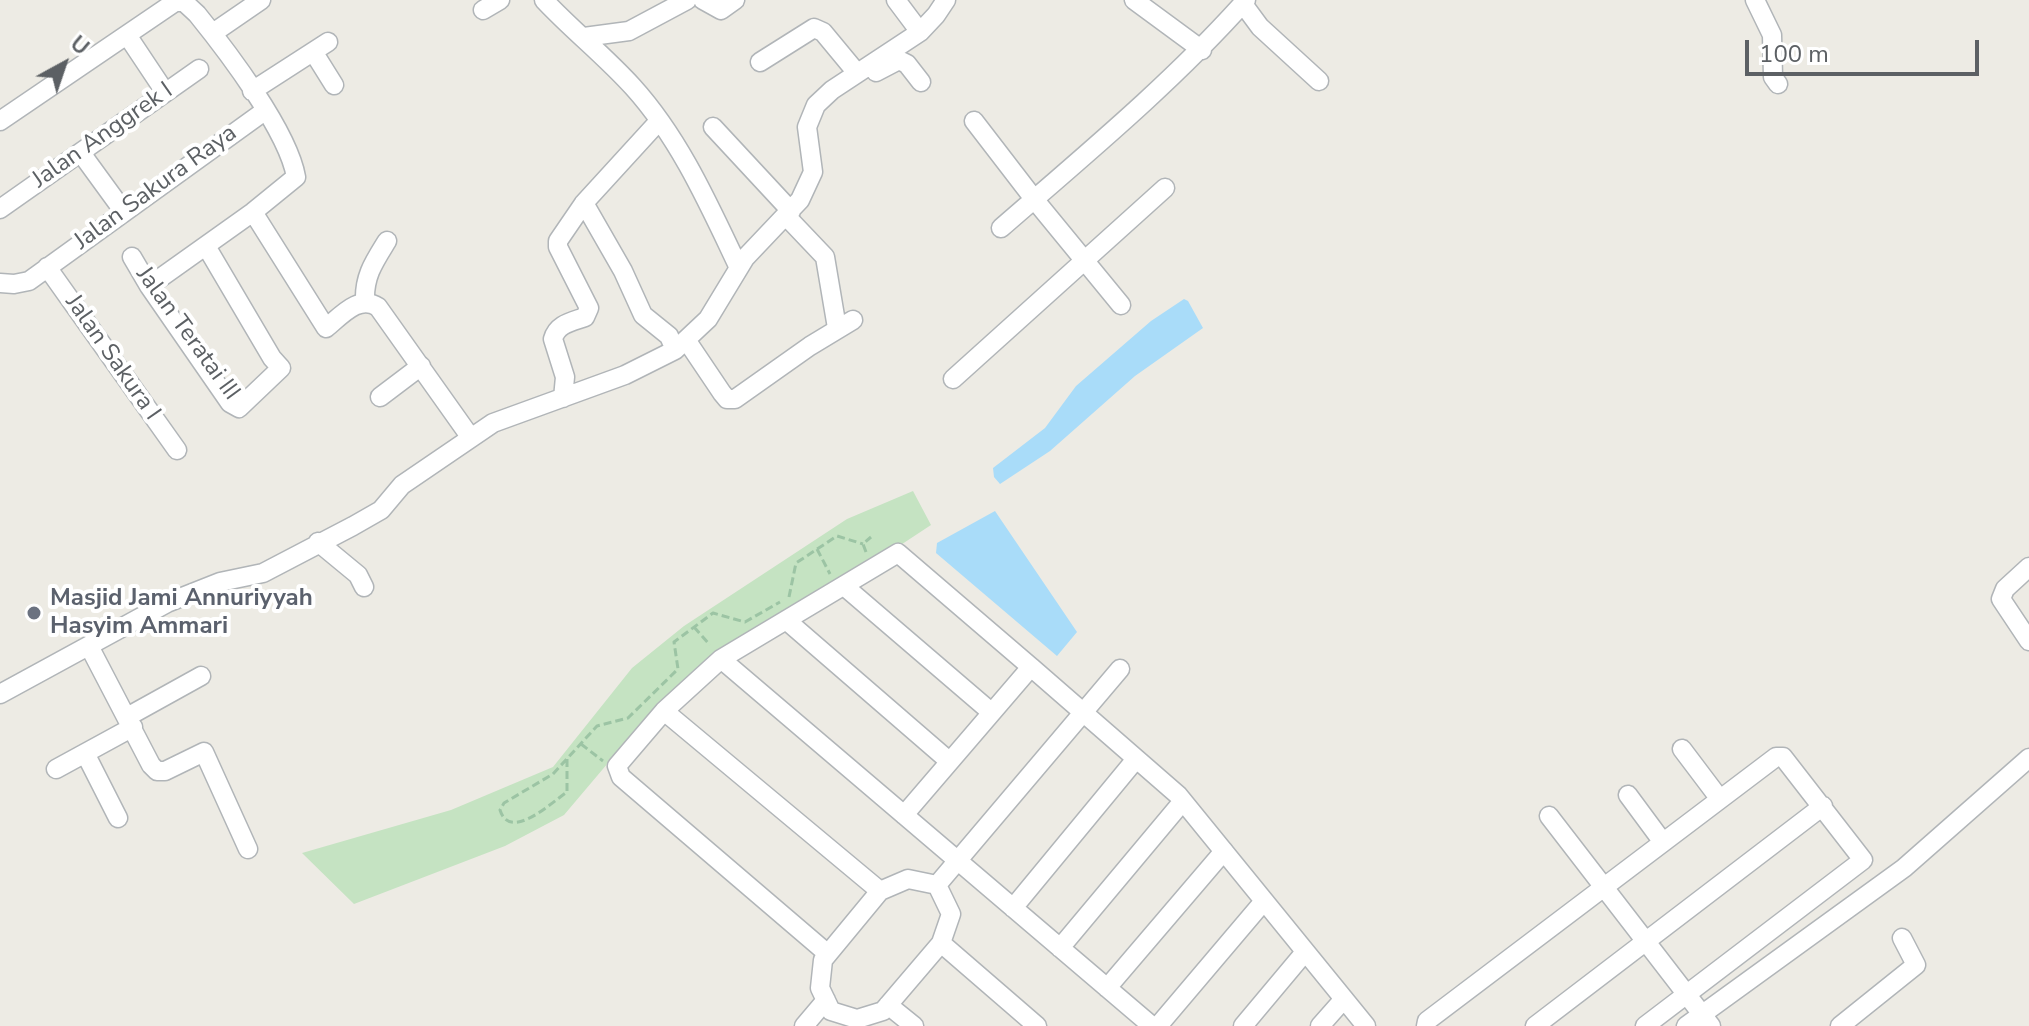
<!DOCTYPE html>
<style>
body{margin:0}
#map{position:relative;width:2029px;height:1026px;overflow:hidden;background:#edebe4;font-family:"Nunito Sans",sans-serif}
canvas{display:block}
.north{position:absolute;left:24px;top:24px;width:80px;height:80px;-webkit-text-stroke:6px #fff;paint-order:stroke;rotate:40deg;font-size:22px;font-weight:700;line-height:32px;text-align:center;color:#5c6064}
.north::after{content:'';display:block;margin:auto;width:28px;height:36px;background:#5c6064;clip-path:polygon(50% 0,100% 100%,50% 72%,0 100%)}
.scale{position:absolute;left:1745px;top:40px;width:234px;height:36px;box-sizing:border-box;border:4px solid #5c6064;border-top:0;padding-left:10px;font-size:24px;line-height:28px;white-space:nowrap;color:#5c6064;-webkit-text-stroke:6px #fff;paint-order:stroke}
</style>
<div id="map">
<canvas width="2029" height="1026"></canvas>
<div class="north">U</div>
<div class="scale">100 m</div>
</div>
<script>
const context = document.querySelector('canvas').getContext('2d');
context.lineJoin = 'round';
function fill(path, color) { context.fillStyle = color; context.fill(path, 'evenodd'); }
function strokePath(path, color, width, dash) { context.strokeStyle = color; context.lineWidth = width; context.lineCap = dash ? 'butt' : 'round'; context.setLineDash(dash || []); context.stroke(path); }
function label(font, color, halo, rows, align = 'center') {
  context.font = font + ' "Nunito Sans",sans-serif'; context.lineWidth = 8; context.setLineDash([]); context.textBaseline = 'middle'; context.strokeStyle = halo; context.fillStyle = color; for (const [text, x, y, turn = 0] of rows) {
    context.save(); context.translate(x, y); context.rotate((+turn || 0) * Math.PI / 180); context.textAlign = isNaN(turn) ? turn : align; if (halo) context.strokeText(text, 0, 0); context.fillText(text, 0, 0); context.restore();
  }
}
fill(new Path2D(`
 M913,491l18,34 -41,27 -169,98 -69,61 -88,104 -59,31 -151,58 -52,-51 149,-43 102,-43 79,-99 52,-42 163,-107z`), '#c5e3c2');
fill(new Path2D(`
 M1184,299l4,2 15,27 -68,48 -85,75 -50,33 -6,-7 -1,-9 52,-40 31,-42 75,-65z
 M995,511l82,121 -20,24 -121,-103 1,-10z`), '#a9dcf9');
const minor = new Path2D(`
 M544,0c28,30 61,56 89,87 47,52 76,118 106,181
 M703,0l18,10 14,-10
 M896,0l24,32
 M1134,0l68,50
 M1755,0l17,35 1,42 5,7
 M1243,4l17,23 59,54
 M483,10l17,-10
 M213,33l48,-33
 M127,35l38,57
 M584,37l45,-6 58,-31
 M314,53l20,32
 M760,62l54,-34 9,4 34,41
 M876,72l23,-12 8,4 14,18
 M252,91l76,-49
 M0,121l175,-119h9l13,12c30,37 91,117 99,163l-43,35 -104,74
 M974,121l60,78 87,106
 M713,127l78,84
 M81,153l43,59
 M584,203l39,68 20,44 26,21 6,14
 M0,209l199,-140
 M253,212l73,116c15,-12 33,-34 52,-21l93,131
 M786,216l39,41 12,71
 M1001,228c84,-73 171,-145 245,-228
 M132,257l17,29 81,117 9,5 42,-40 -9,-10 -66,-112
 M47,267l130,183
 M0,283l14,1 15,-3 237,-171
 M365,301c-1,-25 9,-39 22,-60
 M687,341l35,52 5,6h8l75,-53 43,-26
 M953,379l212,-191
 M380,397l41,-31
 M563,398l2,-21 -12,-38c4,-15 18,-17 32,-22l4,-9 -31,-61v-6l26,-38 75,-82
 M318,542l40,33 6,12
 M2029,567l-24,22 -4,10 28,42
 M844,586l147,126
 M786,620l163,141
 M89,646l62,119 6,6h8l39,-19 44,97
 M721,659l431,367
 M1031,667l147,128 188,231
 M0,694l167,-91 53,-21 43,-9 90,-47 28,-16 21,-25 91,-62 132,-48 50,-25 33,-31 37,-61 55,-58 13,-28 -6,-45 9,-22 16,-15 88,-58 16,-17 10,-15
 M664,711l216,180
 M127,717l74,-41
 M1682,749l37,49
 M85,753l33,65
 M56,769l77,-42
 M1628,795l34,46
 M1549,816l162,210
 M908,879l29,6 14,29 -10,29 -58,68 -26,8 -26,-8 -11,-23 3,-28 57,-69z
 M937,885l183,-216
 M1013,908l123,-149
 M941,943l96,83
 M1060,948l123,-147
 M828,954l-207,-177 -4,-11 47,-55 57,-52 177,-106 133,114 -127,148
 M1107,988l117,-137
 M888,1005l26,21
 M804,1026l22,-26
 M1158,1026l106,-125
 M1243,1026l62,-74
 M1320,1026l23,-26
 M1426,1026l1,-5 349,-264h7l80,103 -218,166
 M1535,1026l288,-220
 M1686,1026l218,-158 125,-110
 M1840,1026l76,-61 -14,-27`);
strokePath(minor, '#b1b5b8', 21);
strokePath(new Path2D(`
 M817,549l13,25
 M866,552l-3,-8 8,-7
 M789,597l7,-34 41,-27 26,8
 M694,627l16,18
 M581,744l22,17
 M567,759v33c-16,11 -57,50 -67,18l4,-7 49,-29 44,-48 31,-8 50,-49 -4,-27 39,-29 32,9 35,-20`), '#9cc4a4', 3, [8, 4]);
strokePath(minor, '#fff', 18);
for (const [x, y, r, color] of [
 [34,613,8,"#6b7280"]
]) { const dot = new Path2D(); dot.arc(x, y, r, 0, 2 * Math.PI); context.fillStyle = color; context.fill(dot); strokePath(dot, '#fff', 3); }
label('24px', '#5c6064', '#fff', [
 ["Jalan Anggrek I",103,136,-35],
 ["Jalan Sakura Raya",156,188,-36],
 ["Jalan Teratai III",187,334,54],
 ["Jalan Sakura I",112,358,55]
]);
label('bold 24px', '#5b616d', '#fff', [
 ["Masjid Jami Annuriyyah",50,599],
 ["Hasyim Ammari",50,627]
], 'left');
</script>
